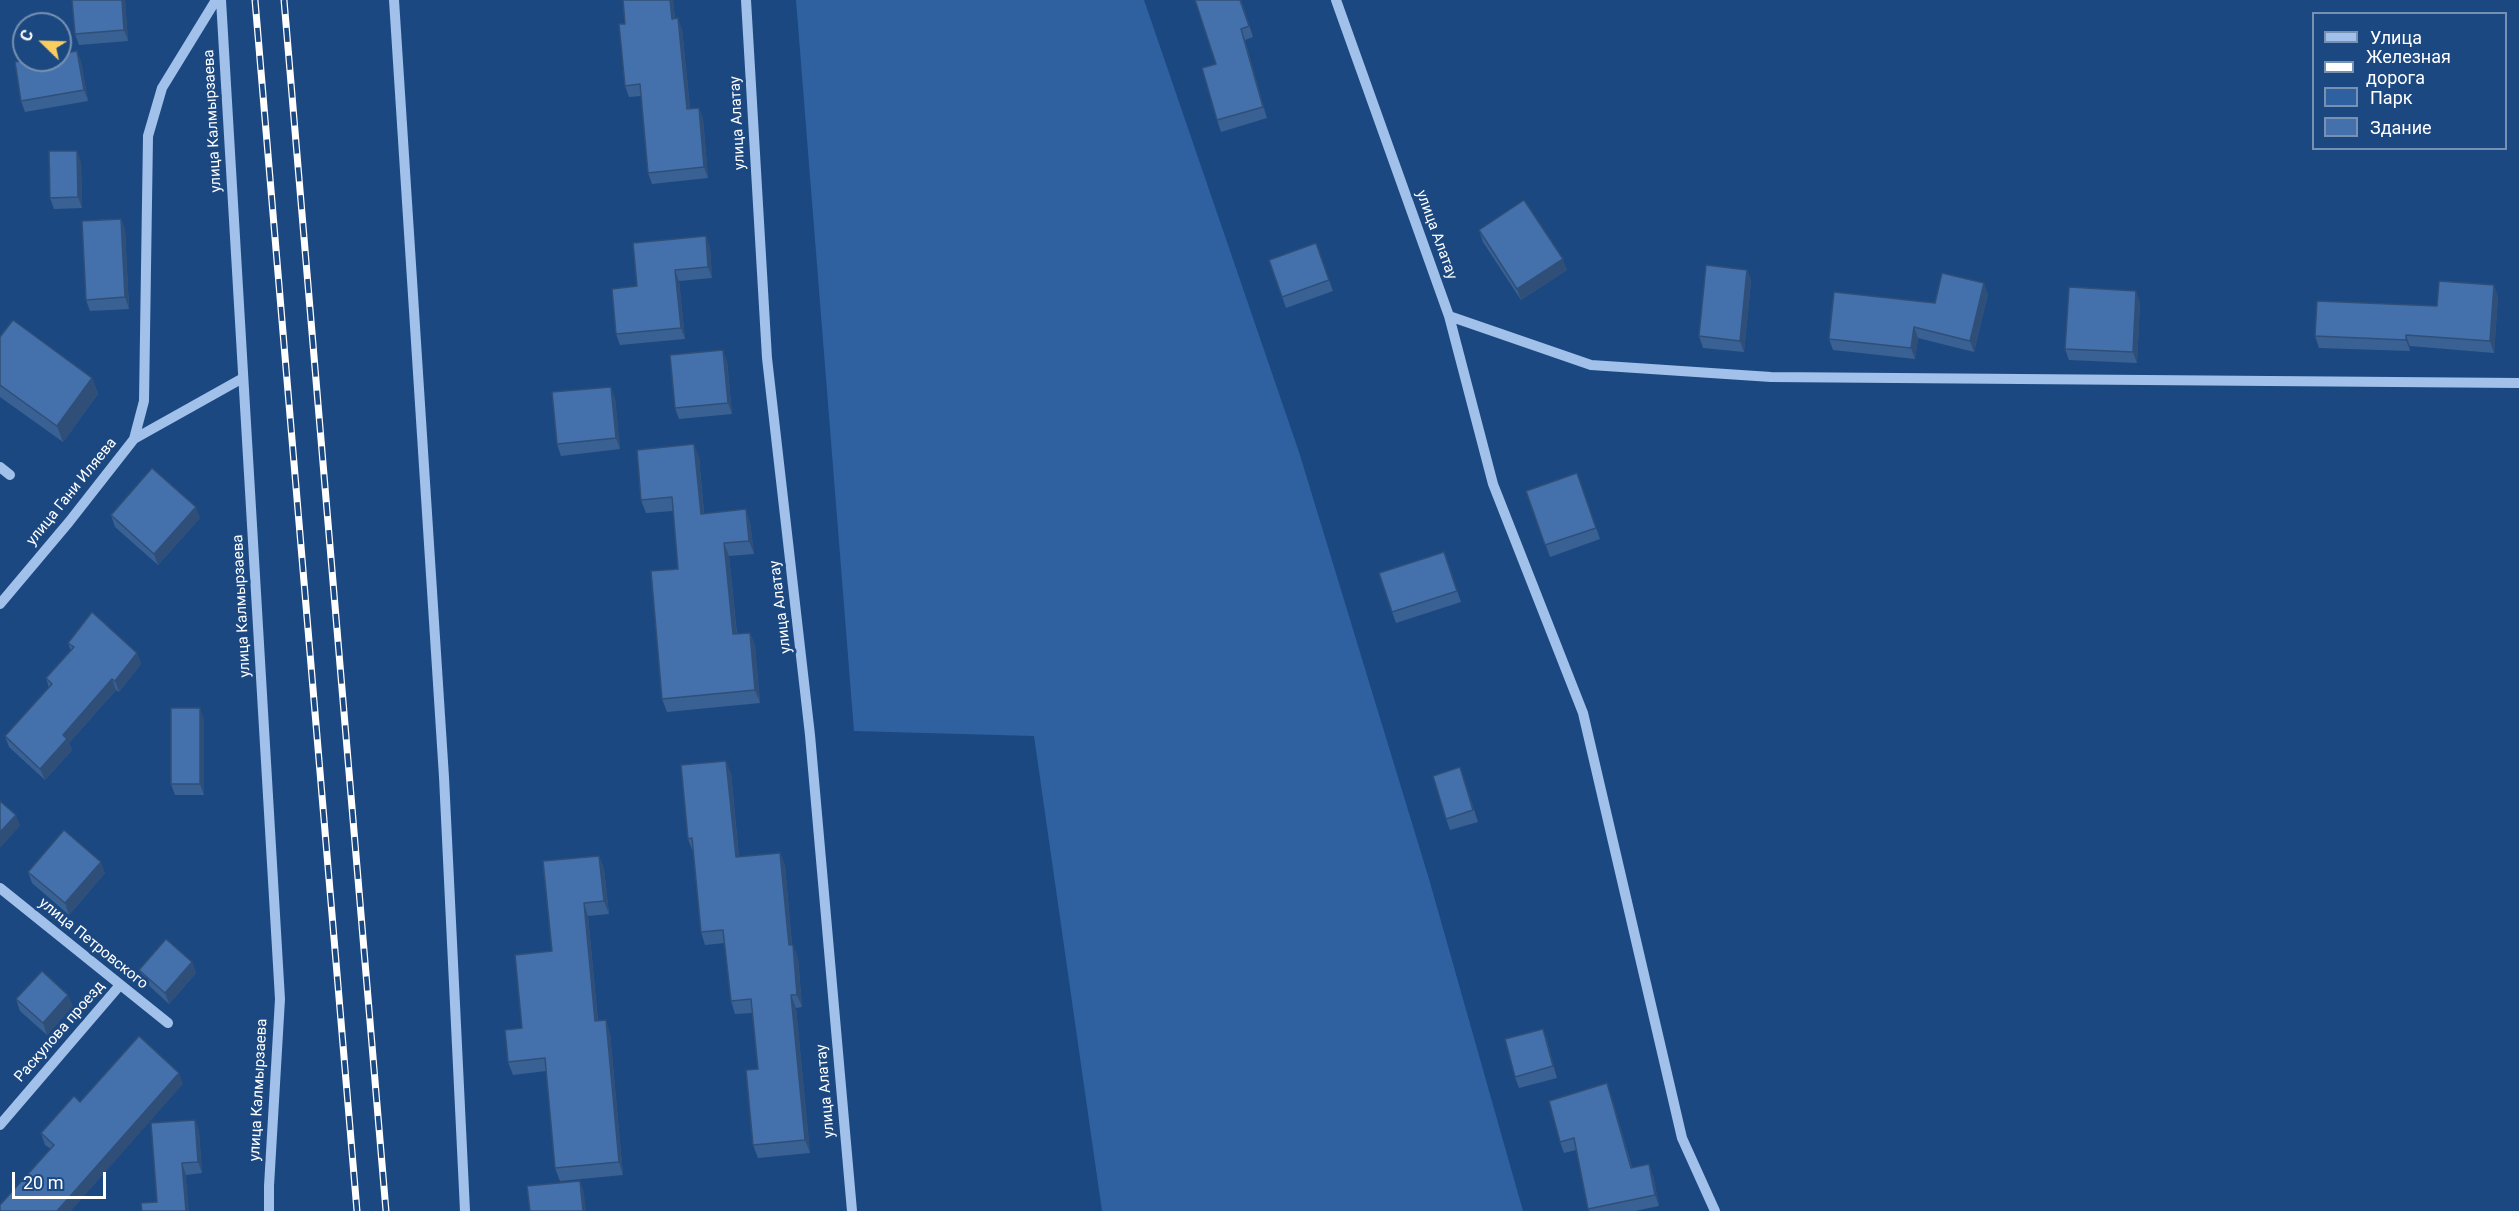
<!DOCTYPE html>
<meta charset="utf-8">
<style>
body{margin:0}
#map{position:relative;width:2519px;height:1211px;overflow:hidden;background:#1c4881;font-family:Roboto,sans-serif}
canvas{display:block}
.legend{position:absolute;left:2312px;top:12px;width:195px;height:138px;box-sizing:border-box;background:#1c4881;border:2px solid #7791b3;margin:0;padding:8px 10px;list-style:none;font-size:18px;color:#fff}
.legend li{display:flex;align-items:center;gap:12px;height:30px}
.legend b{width:30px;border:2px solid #7791b3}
.north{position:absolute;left:12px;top:12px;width:60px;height:60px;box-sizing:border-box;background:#1c4881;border:2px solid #7791b3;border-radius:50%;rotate:293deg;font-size:16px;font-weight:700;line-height:24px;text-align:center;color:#fff}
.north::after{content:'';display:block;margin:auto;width:21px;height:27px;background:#face5e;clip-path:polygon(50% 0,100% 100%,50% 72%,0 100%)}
.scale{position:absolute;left:12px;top:1172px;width:94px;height:27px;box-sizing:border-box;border:3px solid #fff;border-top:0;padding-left:8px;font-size:18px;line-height:21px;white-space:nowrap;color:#fff;-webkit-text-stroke:4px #1c4881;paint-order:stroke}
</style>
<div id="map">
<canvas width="2519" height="1211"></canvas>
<ul class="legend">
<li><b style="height:8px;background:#a1c1ea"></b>Улица</li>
<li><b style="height:8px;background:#fff"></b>Железная дорога</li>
<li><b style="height:16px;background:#2f61a0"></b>Парк</li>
<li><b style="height:16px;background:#4471ab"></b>Здание</li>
</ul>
<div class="north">С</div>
<div class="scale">20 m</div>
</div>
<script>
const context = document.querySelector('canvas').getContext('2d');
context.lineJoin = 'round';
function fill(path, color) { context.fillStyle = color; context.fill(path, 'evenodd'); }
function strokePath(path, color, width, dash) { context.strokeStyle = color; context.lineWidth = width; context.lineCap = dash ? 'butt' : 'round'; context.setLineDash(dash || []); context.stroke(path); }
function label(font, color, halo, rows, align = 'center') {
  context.font = font + ' Roboto,sans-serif'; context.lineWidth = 6; context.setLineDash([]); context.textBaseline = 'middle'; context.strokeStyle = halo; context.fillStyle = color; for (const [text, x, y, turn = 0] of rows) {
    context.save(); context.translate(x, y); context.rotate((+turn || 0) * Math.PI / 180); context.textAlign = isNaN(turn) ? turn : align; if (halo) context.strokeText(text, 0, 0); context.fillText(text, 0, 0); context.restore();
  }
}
fill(new Path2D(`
 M796,0h348l155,452 130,427 94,332h-421l-68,-475 -180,-5z`), '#2f61a0');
strokePath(new Path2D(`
 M221,0l59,999 -11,187v25
 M394,0l50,777 21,434
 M746,0l21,358 43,377 42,476
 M1336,0l113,316 44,168 90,229 99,425 33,73
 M1449,316l142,49 180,12 748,6
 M134,439l10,-38 4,-265 14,-48 54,-88
 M0,467l10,8
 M0,604l69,-82 65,-83 109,-61
 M0,888l168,135
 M0,1125l120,-140`), '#a1c1ea', 10);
const rail = new Path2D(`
 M255,0l102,1211
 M284,0l102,1211`);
strokePath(rail, '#fff', 7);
strokePath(rail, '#1c4881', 4.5, [14]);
fill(new Path2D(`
 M125,0l3,41 -49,4 -4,-11z
 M623,0h50l2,19 7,10 8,79h9l4,11 5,59 -56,6 -4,-11 -7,-77 -12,1 -4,-11v-62z
 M1241,0l12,37 -8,3 22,78 -46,14 -4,-12z
 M77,51l4,11 7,39 -63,11 -4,-11z
 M81,162l1,46 -28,1 -4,-11z
 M121,219l4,11 4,79 -39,2 -4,-11z
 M1479,230l88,40 -46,30 -38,-58z
 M1316,243l17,48 -47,17 -17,-48z
 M710,247l2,31 -33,3 6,58 -65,6 -4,-11 21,-48z
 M1747,270l4,11 -7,71 -41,-4 -4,-12z
 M1988,294l-14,58 -56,-14 -3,21 -82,-9 -4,-11 106,-36z
 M2498,296l-4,57 -84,-7v5l-91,-3 -4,-12 122,-30z
 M2140,302l-3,61 -68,-3 -4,-11z
 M0,337l92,41 6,16 -35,48 -63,-45z
 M727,361l5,53 -53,5 -4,-11z
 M615,398l5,51 -59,7 -4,-12z
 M699,457l5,56 46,9 4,32 -25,2 8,78 13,-1 5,13 5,57 -93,9 -5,-13 16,-130 -5,-58 -27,2 -5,-13z
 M1577,473l23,66 -50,18 -24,-66z
 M111,515l89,3 -42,47 -43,-38z
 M1444,552l17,50 -65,21 -4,-11z
 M68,643l69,10 4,11 -22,28 -3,-2 -47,53 3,7 -27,30 -36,-33 -4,-11 44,-48 -3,-10 25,-27z
 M204,719v76h-29l-4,-11z
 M1460,767l18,55 -28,8 -4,-11z
 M731,773l8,84 41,-4 5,13 7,79 6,13 4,49 -6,1 14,145 -52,5 -5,-13 5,-76 -6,-56 -17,1 -4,-13 -6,-58 -20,2 -4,-13 -8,-80 -5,-13z
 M599,856l5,13 5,45 -21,2 10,105 12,12 13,142 -63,6 -5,-13 -9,-97 -33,4 -5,-13 14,-34 30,-77z
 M28,872l77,1 -36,42 -37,-32z
 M192,962l4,11 -27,31 -25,-23 -5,-11z
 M16,999l57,7 -26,29 -27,-24z
 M1543,1029l4,11 10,38 -38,10 -4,-11z
 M183,1084l-132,65 -6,-4 -4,-12 39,-31z
 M1611,1095l21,72 21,8 6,31 -24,5h-46l-13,-61 -12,3 -4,-11z
 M195,1120l4,12 3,41 -16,2 -29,27z`), '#3a6193');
fill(new Path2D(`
 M122,0h3l3,41 -4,-11z
 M670,0h3l3,30 -4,-11z
 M678,18l4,11 9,91 -4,-11z
 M1241,29l4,11 22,78 -4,-11z
 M77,51l4,11 7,39 -4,-11z
 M699,108l4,11 5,59 -4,-11z
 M77,151l4,11 1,46 -4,-11z
 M121,219l4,11 4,79 -4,-12z
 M706,236l4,11 2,31 -4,-11z
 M1563,259l4,11 -46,30 -4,-11z
 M675,270l4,11 6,58 -4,-11z
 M1747,270l4,11 -7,71 -4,-11z
 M1984,283l4,11 -14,58 -4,-11z
 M2494,285l4,11 -4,57 -4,-12z
 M2136,291l4,11 -3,61 -4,-11z
 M1914,327l4,11 -3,21 -4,-11z
 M2406,335l4,11v5l-4,-11z
 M723,350l4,11 5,53 -4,-11z
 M92,378l6,16 -35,48 -6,-16z
 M611,387l4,11 5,51 -4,-11z
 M694,444l5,13 6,70 -4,-13z
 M196,507l4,11 -42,47 -4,-11z
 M746,509l4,13 4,32 -5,-13z
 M724,543l5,13 9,91 -5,-13z
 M750,633l5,13 5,57 -5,-13z
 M137,653l4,11 -22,28 -4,-11z
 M112,679l4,11 -47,53 3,7 -27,30 -5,-11 23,-34z
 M200,708l4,11v76l-4,-11z
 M726,761l5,12 9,97 -4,-13z
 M16,815l4,11 -20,22v-16z
 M780,853l5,13 8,92 -4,-13z
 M599,856l5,13 5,45 -5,-13z
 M101,862l4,11 -36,42 -4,-12z
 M584,903l4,13 11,118 -4,-13z
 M793,945l5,13 4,49 -5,-12z
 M192,962l4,11 -27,31 -4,-11z
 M68,995l5,11 -26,29 -4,-12z
 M791,995l5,13 14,145 -5,-13z
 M606,1020l4,13 13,142 -4,-13z
 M1543,1029l4,11 10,38 -4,-12z
 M179,1073l4,11 -112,127h-14z
 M1607,1083l4,12 24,84 -4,-11z
 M195,1120l4,12 3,41 -4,-11z
 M182,1163l4,12 3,36h-3z
 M1649,1164l4,11 6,31 -4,-11z
 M580,1181l4,11 2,19h-3z`), '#304f78');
const building = new Path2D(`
 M72,0h50l2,30 -49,4z
 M623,0h47l2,19 6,-1 9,91 12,-1 5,59 -56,6 -8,-89 -15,2 -6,-62h6z
 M1195,0h45l9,26 -8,3 22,78 -46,13 -15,-52 14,-4z
 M77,51l7,39 -63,11 -6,-39 12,-2h33v-6z
 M49,151h28l1,46 -28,1z
 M1524,200l39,59 -46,30 -38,-59z
 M121,219l4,78 -39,3 -4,-79z
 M706,236l2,31 -33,3 6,58 -65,6 -4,-45 25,-3 -4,-43z
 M1316,243l13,37 -47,17 -13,-37z
 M1706,265l41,5 -7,71 -41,-5z
 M1942,273l42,10 -14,58 -56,-14 -3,21 -82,-9 5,-47 101,11z
 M2439,281l55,4 -4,56 -84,-6v5l-91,-4 2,-35 120,5z
 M2069,287l67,4 -3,61 -68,-3z
 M13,320l79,58 -35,48 -57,-41v-48z
 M723,350l5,53 -53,5 -5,-53z
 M611,387l5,51 -59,6 -5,-52z
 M694,444l7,70 45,-5 3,32 -25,2 9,91 17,-1 5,57 -93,9 -11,-128 27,-2 -6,-72 -31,3 -4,-50z
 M152,468l44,39 -42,47 -43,-39z
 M1577,473l19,55 -51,17 -19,-54z
 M1444,552l13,39 -65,21 -13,-39z
 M92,612l45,41 -22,28 -3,-2 -49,56 4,4 -27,30 -35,-33 47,-52 -6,-6 28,-31 -6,-4z
 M171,708h29v76h-29z
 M726,761l10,96 44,-4 9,92h4l4,50h-6l14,145 -52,5 -7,-75 12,-1 -7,-70 -20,2 -8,-71 -22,2 -9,-94 -4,1 -7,-74z
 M1460,767l13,43 -27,9 -13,-43z
 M0,801l16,14 -16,17z
 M64,830l37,32 -36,41 -37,-31z
 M599,856l5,45 -20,2 11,118 11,-1 13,142 -64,6 -10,-110 -37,4 -3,-32 17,-2 -7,-73 37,-4 -9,-90z
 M166,939l26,23 -27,31 -26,-23z
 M42,971l26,24 -25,28 -27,-24z
 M1543,1029l10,37 -38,11 -10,-38z
 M139,1036l40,37 -122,138h-57v-6l54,-60 -13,-12 33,-37 6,6z
 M1607,1083l24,85 18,-4 6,31 -67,14 -14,-71 -14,4 -11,-41z
 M195,1120l3,42 -16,1 4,48h-44l-1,-8 16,-1 -6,-79z
 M580,1181l3,30h-53l-3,-25z`);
fill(building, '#4471ab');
strokePath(building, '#304f78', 1.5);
label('15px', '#fff', '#1c4881', [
 ["улица Калмырзаева",213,121,-93],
 ["улица Алатау",738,123,-93],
 ["улица Алатау",1436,235,70],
 ["улица Гани Иляева",72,492,-51],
 ["улица Калмырзаева",242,606,-93],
 ["улица Алатау",781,607,-97],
 ["улица Петровского",93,944,39],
 ["Раскулова проезд",60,1032,-49],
 ["улица Калмырзаева",259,1090,-87],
 ["улица Алатау",826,1091,-95]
]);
</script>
